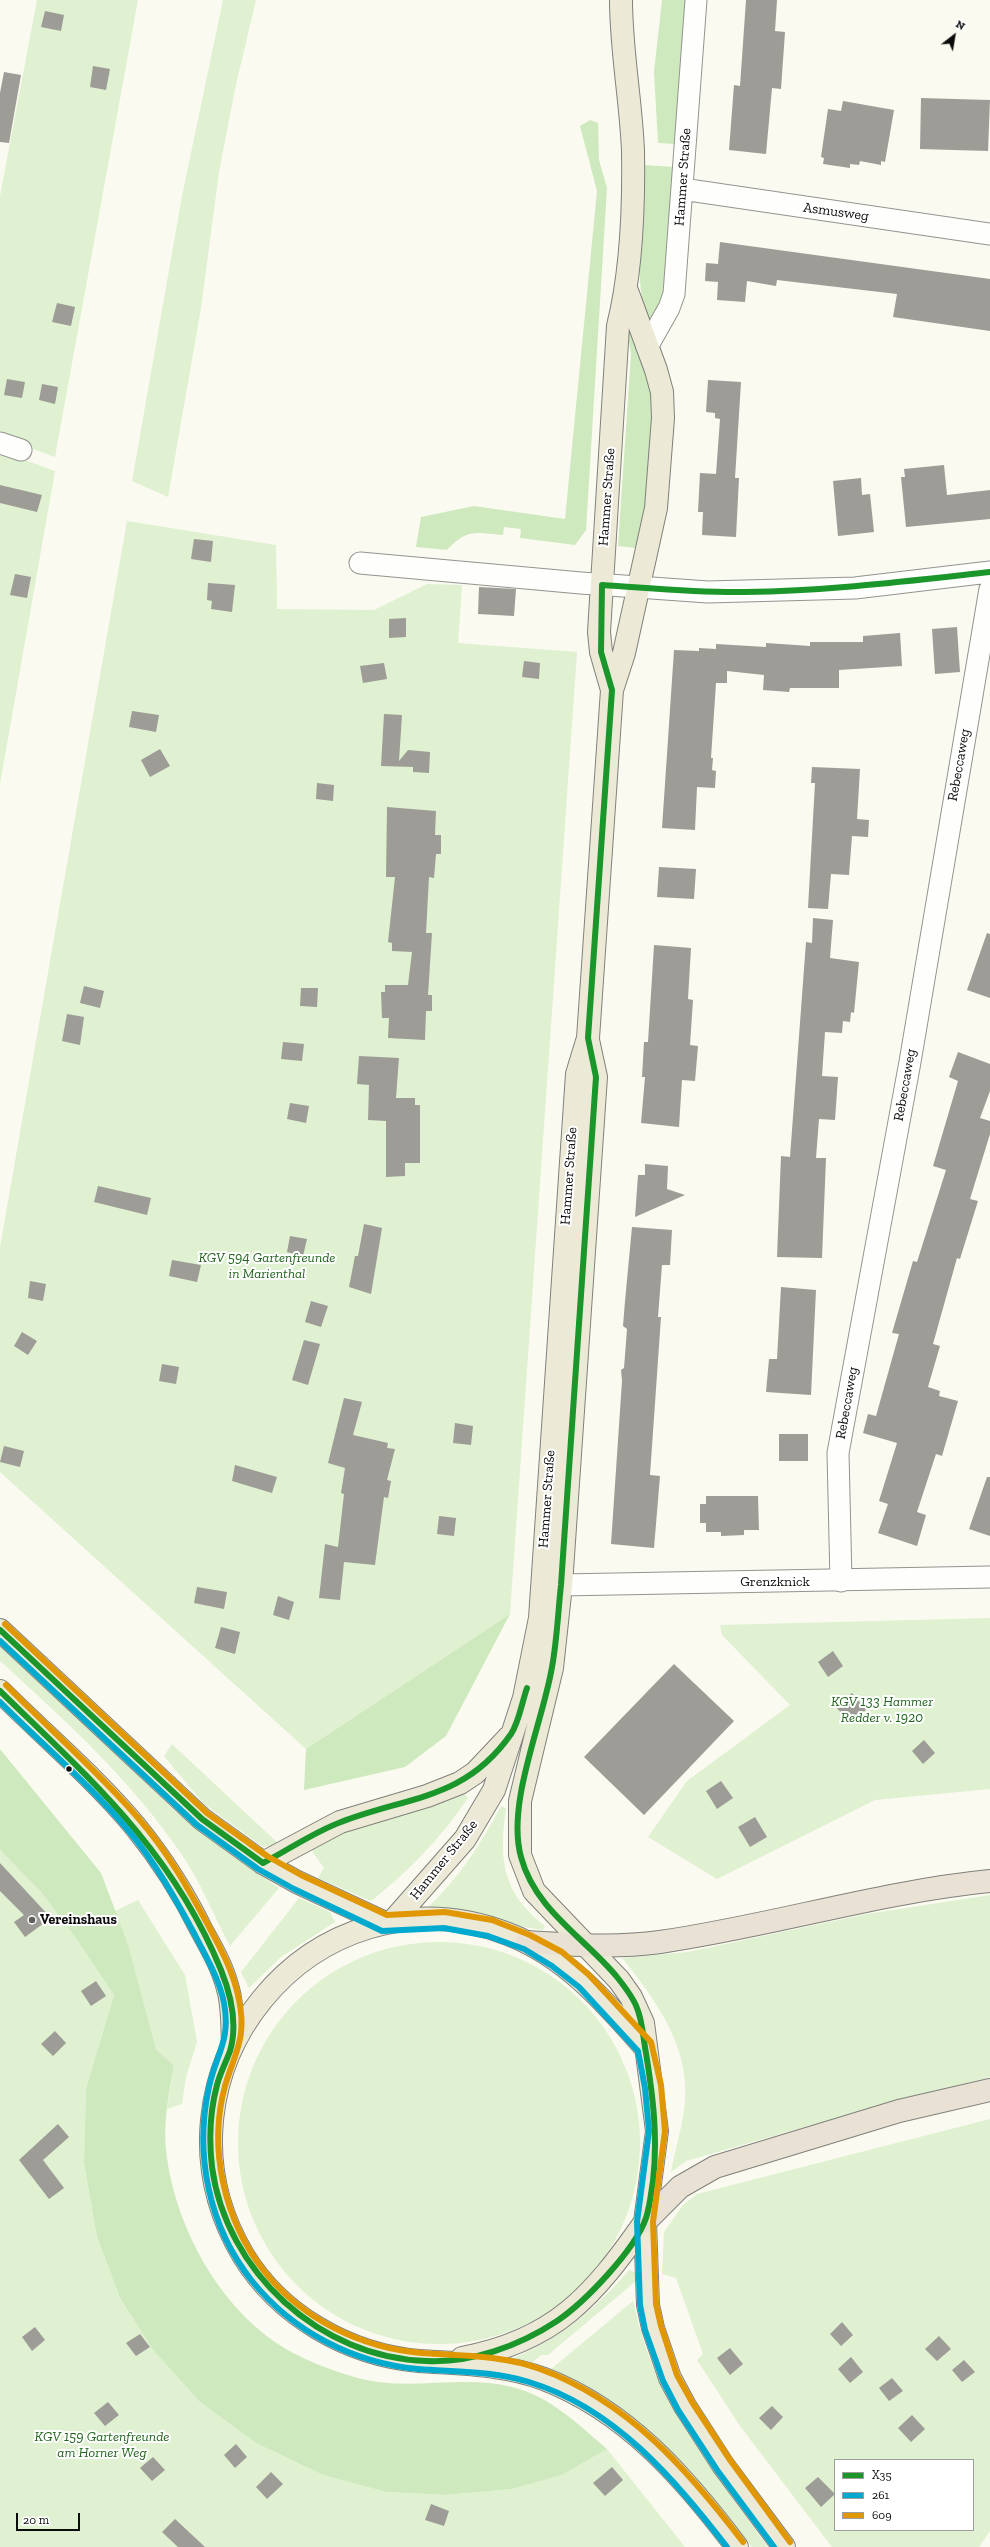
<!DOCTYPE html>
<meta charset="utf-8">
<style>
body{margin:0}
#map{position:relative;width:990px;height:2547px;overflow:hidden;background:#fafaf0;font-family:"Zilla Slab",serif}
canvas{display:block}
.legend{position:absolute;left:834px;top:2459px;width:140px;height:72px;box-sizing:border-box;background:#fff;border:1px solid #9e9e9e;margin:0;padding:5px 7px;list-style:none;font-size:12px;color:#0c0c0c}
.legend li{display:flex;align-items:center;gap:8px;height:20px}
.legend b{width:20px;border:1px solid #9e9e9e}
.north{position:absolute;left:934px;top:16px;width:40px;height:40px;-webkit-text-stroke:3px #fff;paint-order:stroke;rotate:31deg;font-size:11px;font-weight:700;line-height:16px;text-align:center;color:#0c0c0c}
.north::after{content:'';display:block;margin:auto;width:14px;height:18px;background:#0c0c0c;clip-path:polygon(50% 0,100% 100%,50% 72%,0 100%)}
.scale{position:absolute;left:16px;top:2513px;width:64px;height:18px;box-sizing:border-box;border:2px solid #0c0c0c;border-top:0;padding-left:5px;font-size:12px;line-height:14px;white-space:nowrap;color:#0c0c0c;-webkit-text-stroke:3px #fff;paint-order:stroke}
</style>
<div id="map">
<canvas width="990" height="2547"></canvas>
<ul class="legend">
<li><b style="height:5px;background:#1a962b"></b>X35</li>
<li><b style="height:5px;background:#00a9ce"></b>261</li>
<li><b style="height:5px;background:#e09701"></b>609</li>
</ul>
<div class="north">N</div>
<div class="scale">20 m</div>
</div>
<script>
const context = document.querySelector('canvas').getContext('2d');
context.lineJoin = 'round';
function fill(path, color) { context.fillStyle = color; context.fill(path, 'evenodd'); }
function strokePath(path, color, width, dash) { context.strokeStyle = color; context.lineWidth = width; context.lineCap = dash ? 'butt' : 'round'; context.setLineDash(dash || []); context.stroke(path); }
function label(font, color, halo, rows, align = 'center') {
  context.font = font + ' "Zilla Slab",serif'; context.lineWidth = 4; context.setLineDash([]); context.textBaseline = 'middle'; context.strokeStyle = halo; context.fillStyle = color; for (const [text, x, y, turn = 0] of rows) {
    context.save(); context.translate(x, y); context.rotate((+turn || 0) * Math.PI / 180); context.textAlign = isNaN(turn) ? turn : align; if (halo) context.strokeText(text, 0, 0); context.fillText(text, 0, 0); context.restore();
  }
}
fill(new Path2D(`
 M37,0h101l-83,457 -55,-20v-241z
 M223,0h33l-21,89 -16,83 -18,136 -33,189 -36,-16 50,-285z
 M0,451l55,20 -55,313z
 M127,521l149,24 1,64 97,1 53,-26 35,1 -4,58 119,9 -67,962 -204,135 -306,-277v-225z
 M990,1618v171l-115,11 -158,79 -69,-42 39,-56 103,-76 -68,-70 -2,-10z
 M0,1644l176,168 58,45 45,31 -49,58c-16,-30 -29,-63 -48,-91 -49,-73 -117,-135 -182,-194z
 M172,1744l108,101 -17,2 -60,-44 -39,-47z
 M462,1791l6,7c-27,40 -59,73 -97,103l-53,-23 6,-10 -14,-20 24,-15z
 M501,1806l5,2c-7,51 -5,84 39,118l-2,4 -114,-18 -1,-5c31,-29 53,-63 73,-101z
 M0,1850l41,42 34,45 39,58 -28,93 -2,75 13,74 23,61 33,52 47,52 56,41 67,32 63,17 60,3 66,-6 50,-14 45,-26 78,98h-685z
 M990,1895v182l-115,30 -189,54 -15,11c4,-23 13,-50 14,-72 4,-55 -30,-101 -63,-142l66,-6 179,-38z
 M299,1898l31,14 5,10 -54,35 -32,31 -8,-16z
 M138,1900l47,75 12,67 -11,35 -4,27 -15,5 7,-43 -18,-17 -28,-105 -13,-33z
 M238 2143a201 201 0 1 1 402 0a201 201 0 1 1-402 0Z
 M990,2119v412l-11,16h-147l-92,-121 -43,-66 6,-6 -27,-76 -14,-4 2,-42 19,-27 14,-11zM835,2460h138v70h-138z
 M629,2270l8,3 -1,8 -88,74h-7l-9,8 -16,1 -1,-7c47,-19 82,-50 114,-87z
 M633,2301c4,16 8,33 14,50 22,66 80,139 121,196h-16l-61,-76 -57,-52 -83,-50z`), '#dff1d0');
fill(new Path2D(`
 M662,0h24l-11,144 -17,-1 -4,-71z
 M590,120l8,3 1,37 8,28 -21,342 -11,15 -55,-7 1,-9 -17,-2 -1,8c-28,-2 -35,-7 -56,15l-31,-3 5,-30 53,-11 91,13 32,-328 -17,-65z
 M645,165l29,2 -11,129 -15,28c-16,-50 -5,-108 -3,-159z
 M630,327l24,65 -4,92 -9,47 -6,17 -17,-2 13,-192 -4,-24z
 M510,1614l-64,122 -41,31 -101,23 2,-41z
 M0,1749l101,124 27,71 28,105 18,17c-5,27 -11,56 -8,84 7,67 44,141 98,184 26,21 62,35 94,44 51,14 104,-4 154,9 38,9 67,38 95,62l-45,26 -50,14 -66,6 -60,-3 -63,-17 -67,-32 -56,-41 -47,-52 -33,-52 -23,-61 -13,-74 2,-75 28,-93 -39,-58 -34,-45 -41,-42z`), '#cee9bd');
fill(new Path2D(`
 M746,0h31l-2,31 10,1 -4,57 -9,-1 -6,66 -37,-4 5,-65 6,1z
 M45,11l19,4 -3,16 -20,-4z
 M93,66l17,3 -4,21 -16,-3z
 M4,72l17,3 -12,68 -9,-1v-49z
 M921,98l69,2 -2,51 -68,-2z
 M843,101l51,9 -9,52 -4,-1v4l-21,-4 -1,4 -9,-1v4l-27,-4 1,-6 -3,-1 7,-48 13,2z
 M720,242l270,37v52l-97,-14 4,-23 -120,-14 -1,6 -29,-5 -2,21 -28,-2 1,-18 -13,-1 1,-18 12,1z
 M57,303l18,4 -4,19 -19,-4z
 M7,379l18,3 -3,16 -18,-3z
 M708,380l33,2 -6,96h4l-3,59 -34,-2 1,-23h-5l2,-39 16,1 4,-55 -5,-1v-5l-9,-1z
 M42,384l16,3 -3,17 -16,-4z
 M944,465l3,30 43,-5v29l-84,8 -5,-50h4l-1,-8z
 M861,478l1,17 8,-1 4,38 -36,4 -5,-55z
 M0,485l42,10 -5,17 -37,-9z
 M194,539l19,2 -2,21 -20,-3z
 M15,574l16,3 -4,21 -17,-3z
 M208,583l27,2 -3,27 -21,-3 1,-8 -5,-1z
 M479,587l37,2 -2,27 -36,-2z
 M406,618v19l-17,1v-19z
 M957,627l3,45 -25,2 -3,-45z
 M900,633l2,33 -63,4v18h-49l-1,4 -26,-2 1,-15 -37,-4v12h-11l-5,75h2l-1,12 4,1 -1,17 -18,-1 -2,43 -33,-2 12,-178 25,1v-3l17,1v-5l50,3v-4l44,3v-4h53v-6z
 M524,661l16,2 -1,16 -17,-2z
 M384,663l3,16 -24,4 -3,-17z
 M132,711l27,4 -3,17 -27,-5z
 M384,714l18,1 -3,46 9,-11 22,2 -1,21 -16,-1v-5l-32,-1z
 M160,749l10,17 -20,11 -9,-17z
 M812,767l48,2 -3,50 12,1 -1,17 -16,-1 -3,39 -18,-1 -3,35 -20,-1 7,-125h-4z
 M317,783l17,2 -1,16 -17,-2z
 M387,807l49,4 -1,24h6v19h-5l-2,24 -5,-1 -3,56h6l-4,62h4v16h-6l-1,29 -37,-2 1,-20h-7l-1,-26h4v-7h23l4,-33 -20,-1v-8l-4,-1 7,-65h-9z
 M659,867l37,2 -2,30 -37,-2z
 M813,918l20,2 -3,38 29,4 -5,51 -3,-1 -1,10 -7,-1 -1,12 -17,-1 -3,44 16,1 -3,43 -16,-1 -3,39h10l-4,100 -45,-1 4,-101 9,1 16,-215 6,1z
 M987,933l3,1v64l-23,-8z
 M654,945l37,3 -3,51 5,1 -3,45 8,1 -3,35 -13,-1 -3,47 -38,-4 4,-46h-3l2,-35h4z
 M84,986l20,5 -4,17 -20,-5z
 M301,988h17l-1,19 -17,-1z
 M67,1014l17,3 -4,28 -18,-4z
 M283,1042l21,2 -2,17 -21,-2z
 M958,1052l32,12v27l-10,27 10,3v13l-20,65 8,2 -18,58 -3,-1 -24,86 7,2 -12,41 12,4 -1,5 19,5 -16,55 -6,-2 -19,58 9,3 -9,31 -39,-13 10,-29 -9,-3 18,-58 -34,-10 5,-19 8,2 23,-82 -7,-1 21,-72 4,1 29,-92 -13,-4 25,-85 -9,-4z
 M359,1056l40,2 -3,40h19v7h5v58h-15v13l-19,1v-56l-18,-1 1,-35 -12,-1z
 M290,1103l19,3 -3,17 -19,-4z
 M645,1164l23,2 -1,23 18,6 -50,22 3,-42h7z
 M98,1186l53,12 -4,17 -53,-13z
 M364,1224l18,4 -11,66 -22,-7 6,-31h3z
 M632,1227l40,3 -2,35h-8l-4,52h3l-11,158 10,1 -6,72 -43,-4 11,-163 -1,-11 3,-2 3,-39 -4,-3 2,-25z
 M290,1236l17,3 -4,17 -16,-4z
 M172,1260l29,5 -4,17 -28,-6z
 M30,1281l16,3 -3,17 -15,-3z
 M781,1287l35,3 -5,105 -45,-3 3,-33h8z
 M311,1301l17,5 -7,21 -16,-5z
 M22,1332l15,9 -9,14 -14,-9z
 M304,1340l16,4 -12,41 -16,-5z
 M162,1364l17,3 -3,17 -17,-3z
 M344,1398l18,4 -9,33 35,8 -1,5 8,1 -8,31 4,1 -3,17 -4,-1 -9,68 -31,-3 -4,38 -21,-2 6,-54 13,3 6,-53 -3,-1 4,-25 -17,-5z
 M455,1423l18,3 -2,19 -18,-2z
 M779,1434h29v27h-29z
 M4,1446l20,5 -4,16 -20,-5z
 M235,1465l42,12 -5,16 -40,-12z
 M987,1477h3v59l-21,-7z
 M706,1496h52l1,34h-15v5l-23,1v-4h-15v-9h-6v-19h6z
 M439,1516l17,2 -2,18 -17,-2z
 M197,1587l30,5 -3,17 -30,-6z
 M278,1596l16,6 -5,18 -16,-5z
 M221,1627l19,5 -5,22 -20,-6z
 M833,1651l10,15 -15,11 -10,-15z
 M674,1664l60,57 -90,94 -60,-58z
 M852,1693l14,17 -16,13 -14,-16z
 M924,1740l11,13 -12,11 -11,-13z
 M721,1781l12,17 -16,11 -11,-18z
 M755,1817l12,20 -17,10 -12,-20z
 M0,1863l51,55 -26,19 -11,-15 10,-7 -24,-24z
 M96,1981l10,15 -15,10 -10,-15z
 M55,2031l11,12 -13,13 -12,-12z
 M58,2124l11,13 -26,23 21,28 -15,11 -30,-39z
 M842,2322l11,13 -12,11 -11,-12z
 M35,2327l10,13 -13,11 -10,-14z
 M140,2334l10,13 -14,9 -10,-13z
 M939,2336l12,13 -14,12 -12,-12z
 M730,2348l13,16 -13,11 -13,-17z
 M851,2357l12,15 -13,11 -12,-14z
 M964,2360l11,12 -13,10 -10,-12z
 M892,2378l11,13 -14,10 -10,-13z
 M108,2402l11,13 -14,11 -11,-13z
 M772,2406l11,11 -12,13 -12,-12z
 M912,2415l13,14 -14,13 -13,-14z
 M236,2444l11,13 -12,11 -11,-13z
 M153,2457l12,13 -13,11 -12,-13z
 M612,2467l11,13 -18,16 -12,-13z
 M271,2472l12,12 -16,15 -11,-12z
 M818,2477l17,17 -14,13 -16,-19z
 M431,2504l18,7 -5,15 -19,-6z
 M175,2519l30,28h-27l-16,-15z`), '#9d9c96');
const minor = new Path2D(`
 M682,189l308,45
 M647,347l22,-39 5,-14 22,-294
 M0,443l21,7
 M360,563l221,20 127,9 147,-4 135,-16
 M841,1581l-3,-128 72,-391 80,-473
 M561,1585l429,-8`);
const major = new Path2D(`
 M612,690l-11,-38 -2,-20 19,-306c14,-56 16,-117 15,-175 -2,-50 -12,-101 -12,-151
 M588,1040l8,37 -35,508 -9,83 -32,133v54l14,36 85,89 12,17 12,26 14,108 -12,91 3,83 5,23 17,50 15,28 38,59 61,82
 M0,1630l202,189 61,44 34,19 88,41
 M0,1691c44,44 96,88 135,135 26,32 49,68 67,105 10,18 21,37 26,58 5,17 4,36 5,54
 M263,1863l77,-41 87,-26 33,-13 15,-10 34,-36
 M393,1921l72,-82 29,-49 30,-92 16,-80 37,-544 11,-36 24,-348 12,-37 32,-145 7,-90 -1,-26 -6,-22 -29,-79
 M645,2047c-40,-45 -79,-91 -137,-113 -196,-75 -371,142 -265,321 37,61 106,100 176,106 42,3 86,3 125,18 83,32 141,99 193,168
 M462,2358c93,-17 131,-62 183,-136`);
const highway = new Path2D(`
 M527,1942c44,3 89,6 133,0 111,-16 219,-50 330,-61
 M645,2222l35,-35 35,-20 184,-56 91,-21`);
strokePath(minor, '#93938f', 23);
strokePath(major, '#80807c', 24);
strokePath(highway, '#80807c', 24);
strokePath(minor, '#fefefd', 21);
strokePath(major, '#ecead7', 22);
strokePath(highway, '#e9e1d4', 22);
strokePath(new Path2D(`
 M0,1630l202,189 61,44c25,-13 51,-31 78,-41 67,-26 124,-22 170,-88 8,-12 11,-32 16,-46
 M0,1691c90,88 172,159 221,279 10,25 17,54 9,81 -4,11 -10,22 -13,34 -7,26 -8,56 -5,82 14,105 108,191 215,194 45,2 92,-15 130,-40 28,-19 78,-71 89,-103 4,-12 5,-25 7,-37 5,-44 0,-84 -7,-128 -3,-15 -3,-30 -9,-45 -4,-11 -12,-21 -20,-31 -33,-40 -82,-67 -96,-120 -15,-54 22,-135 31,-190 5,-27 6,-55 9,-82l35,-508 -8,-39 24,-348 -11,-38 1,-67c48,3 95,8 143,7 82,-1 163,-11 245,-20`), '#1a962b', 6);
strokePath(new Path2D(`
 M0,1641l197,184 61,44 36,20 88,42 62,-3 44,8 36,13 28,17 27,21 59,64 7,37 4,43 -12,91 3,83 5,25 18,51 15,29 39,60 57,77
 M0,1702c43,43 89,82 128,128 27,32 47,68 67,105 11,22 24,43 29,68 7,38 -8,51 -15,84 -15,68 0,140 43,194 41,51 102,82 166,88 38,3 75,2 111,13 86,26 145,97 198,165`), '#00a9ce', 6);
strokePath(new Path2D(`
 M5,1624l202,189 60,43 34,19 86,40 58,-3 47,8 38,15 32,17 27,23 62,67 10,43 4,46 -12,91 3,82 5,22 16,49 15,27 38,58 60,82
 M6,1685c44,45 92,86 133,134 28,32 49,69 69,106 13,24 26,48 31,75 8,38 -4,52 -14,86 -17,62 -1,134 39,185 38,48 97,77 158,82 39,3 80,2 118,16 88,32 148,101 203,173`), '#e09701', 6);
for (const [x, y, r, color] of [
 [69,1769,3.5,"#0c0c0c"],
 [32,1920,4,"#5f5f5c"]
]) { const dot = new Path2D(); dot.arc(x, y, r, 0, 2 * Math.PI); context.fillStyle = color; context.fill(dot); strokePath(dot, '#fff', 1.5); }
label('14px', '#0c0c0c', '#fff', [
 ["Hammer Straße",683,177,-86],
 ["Asmusweg",836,212,8],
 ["Hammer Straße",607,497,-86],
 ["Rebeccaweg",959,765,-80],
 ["Rebeccaweg",905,1085,-80],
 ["Hammer Straße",569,1176,-86],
 ["Rebeccaweg",847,1403,-80],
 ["Hammer Straße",547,1499,-86],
 ["Grenzknick",775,1582],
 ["Hammer Straße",444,1860,-51]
]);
label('italic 14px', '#21651c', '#fff', [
 ["KGV 594 Gartenfreunde",267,1258],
 ["in Marienthal",267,1274],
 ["KGV 133 Hammer",882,1702],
 ["Redder v. 1920",882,1718],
 ["KGV 159 Gartenfreunde",102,2437],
 ["am Horner Weg",102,2453]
]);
label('bold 14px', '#0c0c0c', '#fff', [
 ["Vereinshaus",40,1920]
], 'left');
</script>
